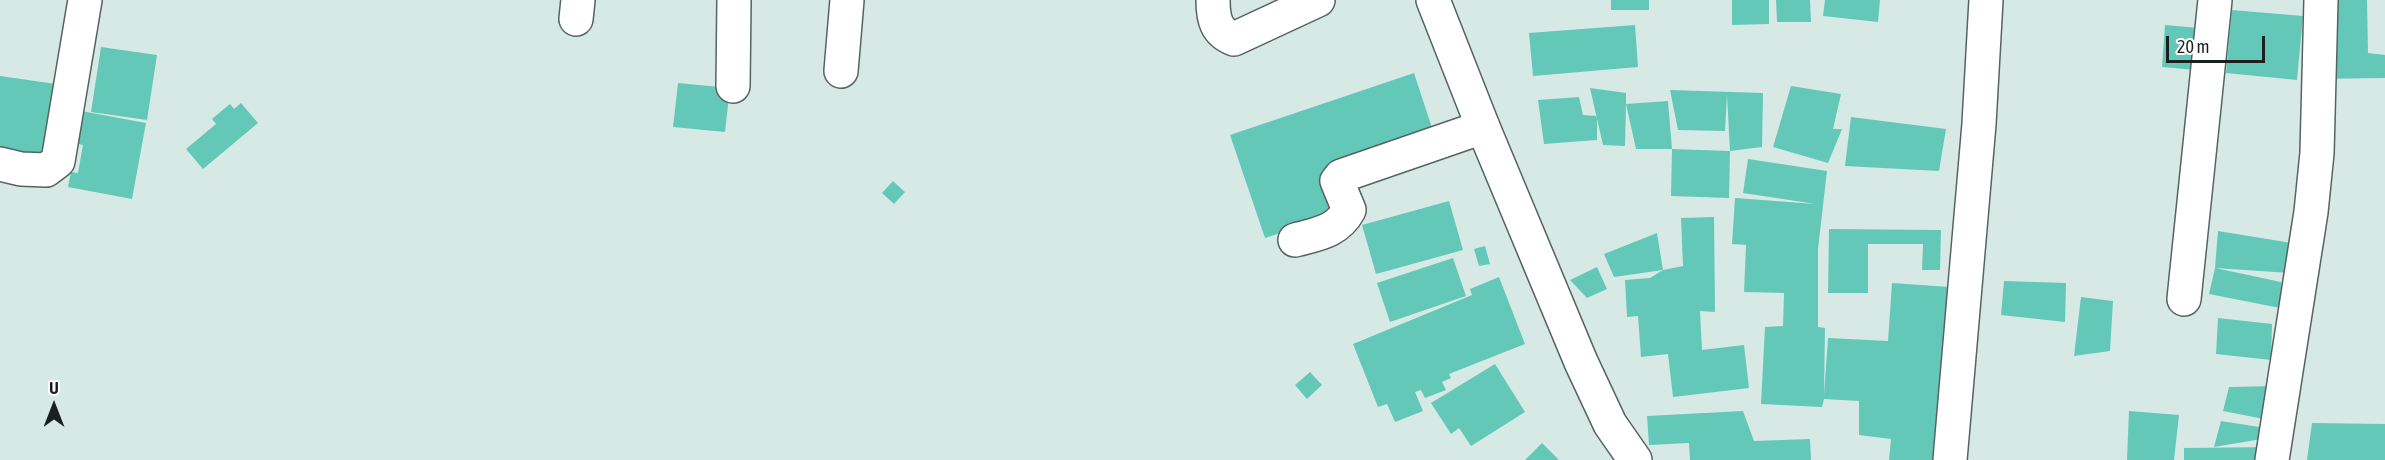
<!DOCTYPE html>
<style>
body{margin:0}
#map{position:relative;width:2385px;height:460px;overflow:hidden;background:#d7e9e5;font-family:"Asap Condensed",sans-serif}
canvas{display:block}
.north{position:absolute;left:24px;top:376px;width:60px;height:60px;-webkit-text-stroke:4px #fff;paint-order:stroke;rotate:0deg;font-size:16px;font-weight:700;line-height:24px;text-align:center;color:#1a201f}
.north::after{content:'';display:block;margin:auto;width:21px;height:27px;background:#1a201f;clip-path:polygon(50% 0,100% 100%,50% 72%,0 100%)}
.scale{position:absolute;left:2166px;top:36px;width:99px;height:27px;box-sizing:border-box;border:3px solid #1a201f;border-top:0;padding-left:8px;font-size:18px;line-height:21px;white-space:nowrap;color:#1a201f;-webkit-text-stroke:4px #fff;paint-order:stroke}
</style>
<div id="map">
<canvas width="2385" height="460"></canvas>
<div class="north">U</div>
<div class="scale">20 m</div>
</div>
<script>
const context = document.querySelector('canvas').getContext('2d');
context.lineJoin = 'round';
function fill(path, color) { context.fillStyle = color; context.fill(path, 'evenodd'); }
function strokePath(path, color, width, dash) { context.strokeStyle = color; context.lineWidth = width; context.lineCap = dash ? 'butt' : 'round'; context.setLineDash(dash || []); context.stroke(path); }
fill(new Path2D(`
 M1611,0h38v10h-38z
 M1732,0h37v24l-37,1z
 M1776,0h34l1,22h-34z
 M1825,0h55l-2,22 -55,-6z
 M2321,0h46l1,53 17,2v23l-67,1z
 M2232,10l71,6 -6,64 -71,-7z
 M1635,25l3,42 -105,9 -4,-43z
 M2165,25l34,3 -4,42 -33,-3z
 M101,47l56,8 -10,65 -56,-8z
 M1414,73l20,61 -107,35 15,44 -77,25 -35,-103z
 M0,76l56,8 -11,72 -45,-7z
 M678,83l52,5 -5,44 -52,-5z
 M1791,86l50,8 -8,35h9l-14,34 -55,-16z
 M1590,88l36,5v11l42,-3 4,48h-36l-10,-45 -1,42 -22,-1z
 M1670,90l93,3 -1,54 -32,4 -1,47 -58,-2 1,-47 58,2 -3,-56 -2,36 -47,-1z
 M1579,97l4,18 14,1v24l-53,4 -6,-44z
 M241,103l17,20 -55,46 -17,-20 30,-25 -4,-5 18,-15 4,5z
 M76,110l70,13 -14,76 -64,-12 3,-15 7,1 5,-28 -14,-3z
 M1851,117l95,12 -7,42 -94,-5z
 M1748,159l79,12 -9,78v78l7,1 -1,67 4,-57 60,3 4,-58 57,4 -6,173h-54l2,-21 -32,-4v-34l-35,-2 -2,8 -61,-3 4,-77 18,-1 1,-33 -40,-1 2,-47 -14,-1 3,-46 81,6 -73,-11z
 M893,181l12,11 -11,12 -12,-11z
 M1449,201l14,49 -87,24 -14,-49z
 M1714,217l1,95 -15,-1 2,39 42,-5 5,43 -76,9 -5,-43 -27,3 -3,-41 -11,1 -2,-37 25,-2 13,-8 20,-4 -2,-48z
 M1829,229l112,1 -1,40h-18l1,-26h-55v49h-40z
 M2218,231l74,12 -2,30 -75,-5z
 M1657,233l6,37 -49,7 -10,-23z
 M1485,246l5,18 -11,2 -5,-17z
 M1453,258l13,38 -76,26 -13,-39z
 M1597,267l10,22 -20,9 -17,-18z
 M2215,268l66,14 4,27 -76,-15z
 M1499,277l26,67 -76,30 2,4 -9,4 4,8 -21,8 -4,-8 -6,2 8,19 -28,11 -8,-18 -9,3 -25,-63 119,-49 -2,-6z
 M2004,281l62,2 -1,39 -64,-7z
 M2081,297l32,4 -3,50 -36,5z
 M2218,318l54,6 -1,36 -55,-6z
 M1495,364l30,48 -54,34 -12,-18 -8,6 -20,-31z
 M1310,372l12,13 -15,14 -12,-14z
 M2276,386l-7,34 -46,-9 6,-24z
 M1743,411l11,30 56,-2 1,21h-121l-1,-17 -40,2 -2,-29z
 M2129,411l50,4 -5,45h-47z
 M2221,421l45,7 -4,11 -48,8z
 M2312,423l73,1v36h-78z
 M1542,443l17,17h-34z
 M2274,447l-2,13h-88v-12z`), '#64c8b9');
const minor = new Path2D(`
 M1213,0c0,19 3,32 21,39l84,-39
 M576,19l2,-19
 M841,71l6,-71
 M733,86l1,-86
 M0,164l21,5 25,1 12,-9 27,-161
 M1295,240c22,-6 42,-8 54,-30l-12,-29 4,-5 142,-49
 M2184,299l31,-299
 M1950,460l29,-336 7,-124
 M2272,460l39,-248 6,-59 4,-153`);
const primary = new Path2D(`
 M1433,0l50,127 98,235 29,62 25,36`);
strokePath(minor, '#556461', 36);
strokePath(primary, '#556461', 36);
strokePath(minor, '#fff', 33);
strokePath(primary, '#fff', 33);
</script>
